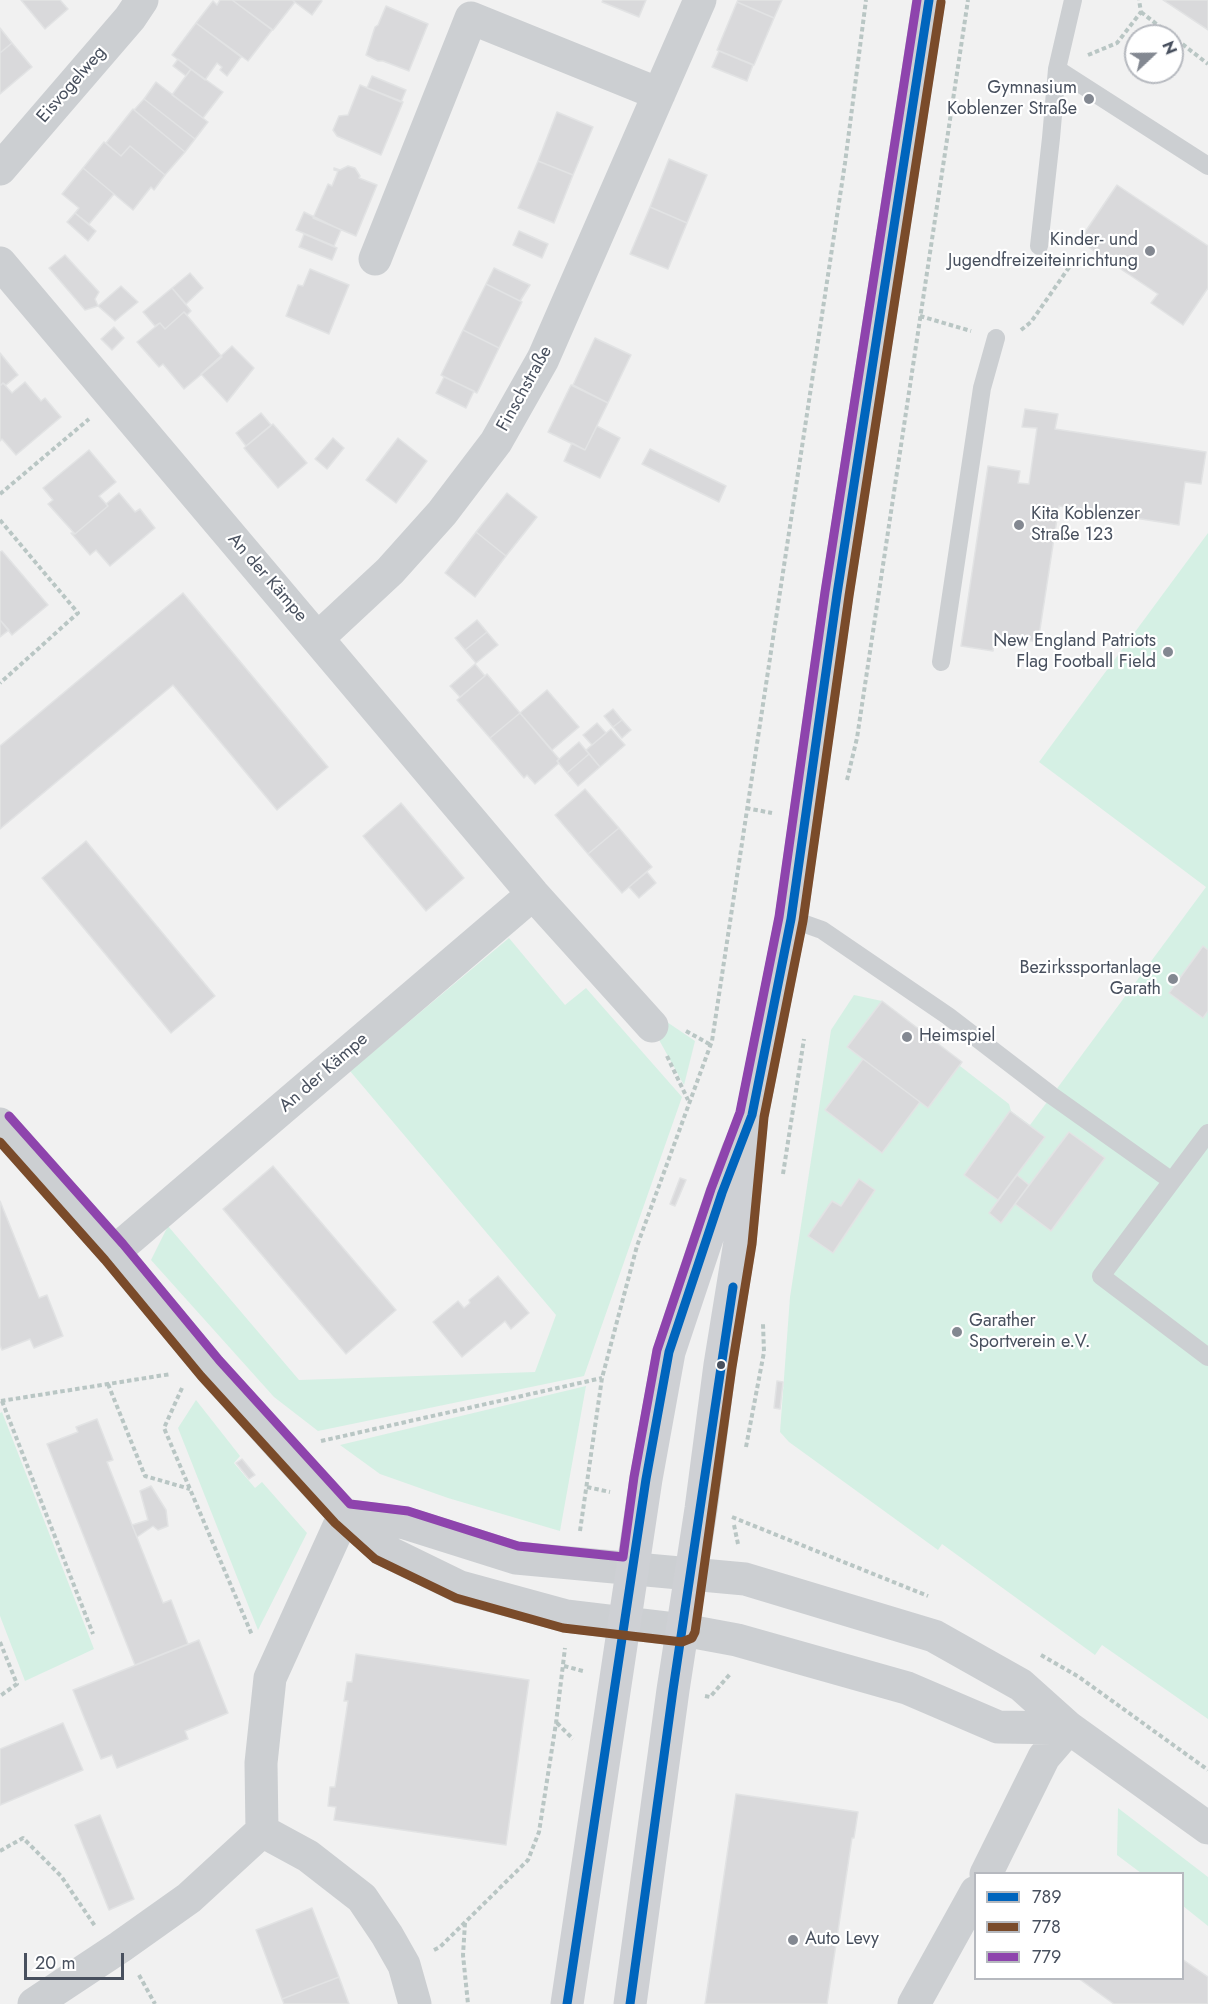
<!DOCTYPE html>
<meta charset="utf-8">
<style>
body{margin:0}
#map{position:relative;width:1208px;height:2004px;overflow:hidden;background:#f1f1f1;font-family:Jost,sans-serif}
canvas{display:block}
.legend{position:absolute;left:974px;top:1872px;width:210px;height:108px;box-sizing:border-box;background:#fff;border:2px solid #b6b9bf;margin:0;padding:8px 10px;list-style:none;font-size:18px;color:#48505e}
.legend li{display:flex;align-items:center;gap:12px;height:30px}
.legend b{width:30px;border:2px solid #b6b9bf}
.north{position:absolute;left:1124px;top:24px;width:60px;height:60px;box-sizing:border-box;background:#fff;border:2px solid #b6b9bf;border-radius:50%;rotate:68deg;font-size:16px;font-weight:700;line-height:24px;text-align:center;color:#48505e}
.north::after{content:'';display:block;margin:auto;width:21px;height:27px;background:#838891;clip-path:polygon(50% 0,100% 100%,50% 72%,0 100%)}
.scale{position:absolute;left:24px;top:1953px;width:100px;height:27px;box-sizing:border-box;border:3px solid #48505e;border-top:0;padding-left:8px;font-size:18px;line-height:21px;white-space:nowrap;color:#48505e;-webkit-text-stroke:4px #fff;paint-order:stroke}
</style>
<div id="map">
<canvas width="1208" height="2004"></canvas>
<ul class="legend">
<li><b style="height:8px;background:#0065bd"></b>789</li>
<li><b style="height:8px;background:#7a4b2a"></b>778</li>
<li><b style="height:8px;background:#8e44ad"></b>779</li>
</ul>
<div class="north">N</div>
<div class="scale">20 m</div>
</div>
<script>
const context = document.querySelector('canvas').getContext('2d');
context.lineJoin = 'round';
function fill(path, color) { context.fillStyle = color; context.fill(path, 'evenodd'); }
function strokePath(path, color, width, dash) { context.strokeStyle = color; context.lineWidth = width; context.lineCap = dash ? 'butt' : 'round'; context.setLineDash(dash || []); context.stroke(path); }
function label(font, color, halo, rows, align = 'center') {
  context.font = font + ' Jost,sans-serif'; context.lineWidth = 4.5; context.setLineDash([]); context.textBaseline = 'middle'; context.strokeStyle = halo; context.fillStyle = color; for (const [text, x, y, turn = 0] of rows) {
    context.save(); context.translate(x, y); context.rotate((+turn || 0) * Math.PI / 180); context.textAlign = isNaN(turn) ? turn : align; if (halo) context.strokeText(text, 0, 0); context.fillText(text, 0, 0); context.restore();
  }
}
fill(new Path2D(`
 M1208,533v1186l-106,-74 -7,10 -153,-111 -4,6 -149,-108 -9,-10 10,-135 41,-267 23,-35 28,6 80,61 -2,4 49,38 2,7 19,14 176,-238 -167,-125z
 M509,938l56,67 21,-17 96,109 -98,279 -266,55 -44,-34 -123,-137 17,-34 131,154 236,-8 21,-57 -206,-244z
 M667,1022l28,19 -11,44 -26,-47z
 M586,1386l-26,145 -112,-33 -68,-24 -40,-29z
 M196,1400l44,56 -6,7 21,25 7,-6 45,51 -49,97 -80,-202z
 M2,1412l92,237 -69,32 -25,-65v-203z
 M1118,1808l90,69v49l-25,-20 -1,-32 -41,-1 -24,-18z`), '#d5f0e4');
const building = new Path2D(`
 M21,0h39l8,9 -23,20z
 M220,0h12l40,30 -24,31 -52,-38 17,-22 4,4z
 M232,0h60l3,2 -22,28z
 M292,0h29l1,1 -10,14z
 M603,0h43l-7,17 -37,-15z
 M738,0h44l-8,18 -37,-16z
 M1163,0h45v30z
 M737,2l37,16 -20,47 -37,-15z
 M386,6l42,18 -19,47 -26,-10h-5l-12,-6 9,-28 3,-2z
 M196,23l45,34 -14,19 -7,-6 2,-3 -5,-4 -12,17 -33,-25z
 M0,28l12,15 -12,10z
 M12,43l20,24 -32,27v-41z
 M719,51l34,14 -6,16 -35,-14z
 M178,59l13,10 -5,7 -13,-10z
 M191,69l32,23 -20,26 -31,-23z
 M372,76l34,14 -5,12 -34,-14z
 M156,82l52,40 -13,17 -51,-40z
 M360,85l43,17 -22,53 -44,-19 -4,-6 6,-14 9,-1z
 M144,99l51,40 -10,13 -51,-42z
 M133,109l52,43 -20,23 -35,-29 -9,10 -15,-13z
 M557,112l36,15 -20,48 -35,-14z
 M104,142l17,14 9,-10 35,29 -11,15 -3,-3 -18,23 -50,-42z
 M669,159l38,16 -20,48 -37,-16z
 M538,161l35,14 -19,48 -36,-15z
 M348,166l7,2 5,8 -1,2 18,7 -21,51 -43,-18 15,-34 4,2 6,-15 -4,-1v-2l6,2z
 M83,168l31,26 -25,30 -14,-11 4,-5 -17,-14z
 M1117,185l91,61v42l-25,37 -32,-22 7,-9 -79,-53z
 M650,207l37,16 -19,46 -38,-15z
 M304,212l37,18 -7,16 -38,-16z
 M75,213l21,18 -8,10 -21,-19z
 M519,231l29,13 -6,14 -29,-13z
 M304,234l33,14 -5,12 -33,-13z
 M65,255l34,37 -4,7 3,7 -13,4 -36,-42z
 M494,268l36,17 -10,16 -34,-17z
 M310,269l39,16 -20,49 -43,-18 12,-31 5,1z
 M190,273l13,15 -17,16 -14,-16z
 M486,284l36,18 -23,46 -36,-18z
 M121,286l17,16 -23,19 -17,-15z
 M172,288l19,23 -4,4 -3,-3 -19,17 -5,-6 -5,3 -12,-14z
 M184,312l38,45 -38,32 -21,-25 -4,3 -22,-25 23,-19 5,6z
 M114,327l10,11 -12,12 -11,-11z
 M463,330l36,18 -22,45 -36,-18z
 M595,338l36,17 -23,48 -35,-18z
 M232,346l22,22 -27,34 -26,-28z
 M0,353l18,22 -12,10 -3,-2 -3,3z
 M444,377l30,14 -8,17 -30,-15z
 M25,382l16,19 4,-3 16,19 -45,38 -14,-16 -2,2v-55l3,-3 9,10z
 M571,385l37,18 -23,47 -37,-18z
 M1025,409l33,5 -3,15 151,23 -5,32 -16,-2 -6,43 -120,-19 -21,136 -43,-7 -2,16 -32,-5 27,-180 32,5 -2,12 11,1 8,-56 -15,-1z
 M261,413l10,12 -25,21 -10,-13z
 M273,424l34,39 -29,25 -34,-40z
 M597,426l23,12 -20,40 -36,-17 8,-18 13,7z
 M333,438l11,10 -17,21 -12,-10z
 M398,438l29,23 -31,42 -30,-23z
 M650,449l76,37 -7,16 -77,-38z
 M89,450l27,32 -17,14 9,10 -33,28 -27,-30 5,-4 -10,-12z
 M119,493l16,19 5,-3 15,19 -45,38 -14,-16 -6,5 -19,-22 4,1 33,-28 -2,-2z
 M507,493l30,24 -31,39 -30,-24z
 M476,532l30,24 -31,41 -30,-24z
 M2,551l46,54 -36,30 -12,-15v-68z
 M183,593l145,174 -51,43 -104,-125 -173,144v-83z
 M0,620l9,10 -9,7z
 M477,620l10,12 -22,18 -10,-12z
 M487,632l11,13 -22,18 -11,-13z
 M475,664l10,12 -25,21 -10,-11z
 M487,674l33,39 -30,25 -33,-38z
 M547,690l32,37 -27,23 -32,-37z
 M613,709l9,11 -9,7 -9,-11z
 M520,713l39,46 -2,2 2,2 -24,21 -8,-9 -3,3 -34,-40z
 M622,720l9,10 -9,8 -9,-11z
 M597,723l9,10 -14,12 -9,-10z
 M611,729l14,16 -25,22 -14,-17z
 M579,742l10,12 -22,19 -10,-12z
 M589,754l11,13 -22,19 -11,-13z
 M585,789l34,39 -31,26 -33,-39z
 M401,803l63,75 -38,33 -63,-75z
 M619,828l33,39 -30,26 -34,-39z
 M86,841l129,155 -44,37 -129,-155z
 M647,872l9,11 -17,15 -10,-11z
 M1203,946l5,4v61l-5,7 -34,-25z
 M882,1001l80,61 -34,46 -81,-61z
 M863,1059l57,43 -38,51 -57,-43z
 M1010,1111l35,26 -47,63 -34,-25z
 M1069,1132l36,26 -54,73 -36,-27z
 M273,1166l123,144 -50,44 -123,-145z
 M1017,1175l12,10 -28,38 -12,-10z
 M680,1178l6,2 -11,26 -5,-2z
 M859,1179l16,11 -42,63 -25,-17 24,-35 9,5z
 M0,1201l39,97 8,-3 16,41 -29,12 -4,-9 -28,11 -2,-5z
 M498,1276l31,37 -18,16 -6,-8 -43,36 -29,-35 25,-21 6,7 6,-5 -1,-3z
 M777,1381l6,1 -3,27 -6,-1z
 M97,1419l16,41 -6,2 56,141 8,-3 17,44 -53,21 -88,-221 31,-12 -2,-5z
 M242,1459l13,16 -6,4 -13,-16z
 M151,1486l15,24 2,16 -10,4 -5,-4 -16,11 -5,-12 16,-5 -8,-29z
 M199,1640l29,73 -43,18 3,8 -71,29 -5,-13 -11,4 -28,-69z
 M356,1654l173,26 -23,165 -172,-25 2,-13 -8,-1 2,-19h5l13,-86h-4l3,-19h5z
 M63,1723l20,47 -83,35v-56z
 M736,1794l122,18 -4,26h-2l-25,166h-122z
 M100,1815l34,84 -25,11 -34,-85z
 M312,1908l27,69 -57,22 -26,-69z
 M1182,1959l26,18v27h-94l-36,-26h104z
 M339,1977l10,27h-65l-2,-5z`);
fill(building, '#d9d9db');
strokePath(building, '#e2e3e4', 1.5);
strokePath(new Path2D(`
 M1141,12l67,52
 M1088,55l29,-12 24,-31 -2,-12
 M920,316l51,15
 M1021,330l10,-8 39,-56 -10,-6
 M0,494l89,-75
 M0,520l78,93 -78,70
 M847,780l10,-42 111,-738
 M746,808l26,5
 M686,1031l25,14
 M667,1056l21,44
 M783,1174l21,-135
 M108,1384l37,92 45,13
 M182,1388l-18,40 88,207
 M1,1401l170,-27
 M2,1401l91,233
 M321,1441l281,-63
 M746,1447l18,-95 -1,-28
 M587,1487l23,5
 M732,1517l196,79
 M734,1525l4,19
 M580,1531l22,-153 35,-132 75,-205 133,-878 21,-163
 M0,1642l17,42 -17,12
 M1041,1655l38,22 129,93
 M564,1666l19,5
 M705,1696l5,1 21,-24
 M557,1723l16,16
 M0,1851l23,-13 38,38 34,50
 M465,1923l-2,32 5,49
 M434,1950l6,-3 88,-87 11,-28 17,-109 9,-75
 M139,1975l16,29`), '#b9c6c4', 4, [4.5, 3]);
strokePath(new Path2D(`
 M1073,0l-16,69 151,97
 M1039,246l12,-108 6,-69
 M941,662l41,-274 14,-50
 M791,919l31,11 126,86 103,79 121,86 -71,95 107,81
 M1172,1181l36,-48`), '#cccfd2', 18);
strokePath(new Path2D(`
 M0,169l130,-151 12,-18
 M375,259l96,-241 188,76
 M0,263l533,631 119,132
 M318,638l72,-67 52,-58 54,-71 47,-83 157,-359
 M0,1124l114,128 96,116 73,81 61,66 38,34 78,38 106,29 117,14 54,10 170,48 91,39 71,1
 M114,1252l419,-358
 M344,1515l61,8 111,35 229,21 189,57 87,49 48,43 139,100
 M262,1831l46,25 54,42 25,37 17,30 11,39
 M986,1874l58,-117 25,-29
 M34,2004l86,-57 69,-49 73,-67 -1,-68 9,-85 74,-163
 M914,2004l62,-112`), '#cccfd2', 33);
strokePath(new Path2D(`
 M567,2004l79,-525 23,-127 53,-159 16,-43
 M630,2004l43,-314 28,-181 19,-144 20,-123 12,-127 39,-196 46,-325 92,-594`), '#ced0d4', 33);
strokePath(new Path2D(`
 M567,2004l79,-525 23,-127 53,-159 30,-78 39,-196 46,-325 92,-594
 M630,2004l43,-314 60,-403`), '#0065bd', 9);
strokePath(new Path2D(`
 M0,1142l105,118 96,116 134,147 40,36 81,39 107,30 119,14 10,-4 3,-6 37,-265 20,-123 12,-127 39,-196 46,-325 92,-594`), '#7a4b2a', 9);
strokePath(new Path2D(`
 M9,1116l114,128 96,116 131,144 58,7 110,35 105,11 11,-80 23,-127 54,-161 29,-77 39,-195 46,-325 92,-592`), '#8e44ad', 9);
for (const [x, y, r, color] of [
 [1089,99,6,"#838891"],
 [1150,251,6,"#838891"],
 [1019,525,6,"#838891"],
 [1168,652,6,"#838891"],
 [1173,979,6,"#838891"],
 [907,1037,6,"#838891"],
 [957,1332,6,"#838891"],
 [721,1365,5,"#48505e"],
 [793,1940,6,"#838891"]
]) { const dot = new Path2D(); dot.arc(x, y, r, 0, 2 * Math.PI); context.fillStyle = color; context.fill(dot); strokePath(dot, '#fff', 2); }
label('18px', '#48505e', '#fff', [
 ["Eisvogelweg",72,85,-49],
 ["Finschstraße",525,389,-61],
 ["An der Kämpe",267,578,49],
 ["An der Kämpe",324,1073,-41]
]);
label('18px', '#48505e', '#fff', [
 ["Gymnasium",1077,89],
 ["Koblenzer Straße",1077,110],
 ["Kinder- und",1138,241],
 ["Jugendfreizeiteinrichtung",1138,262],
 ["Kita Koblenzer",1031,515,"left"],
 ["Straße 123",1031,536,"left"],
 ["New England Patriots",1156,642],
 ["Flag Football Field",1156,663],
 ["Bezirkssportanlage",1161,969],
 ["Garath",1161,990],
 ["Heimspiel",919,1037,"left"],
 ["Garather",969,1322,"left"],
 ["Sportverein e.V.",969,1343,"left"],
 ["Auto Levy",805,1940,"left"]
], 'right');
</script>
